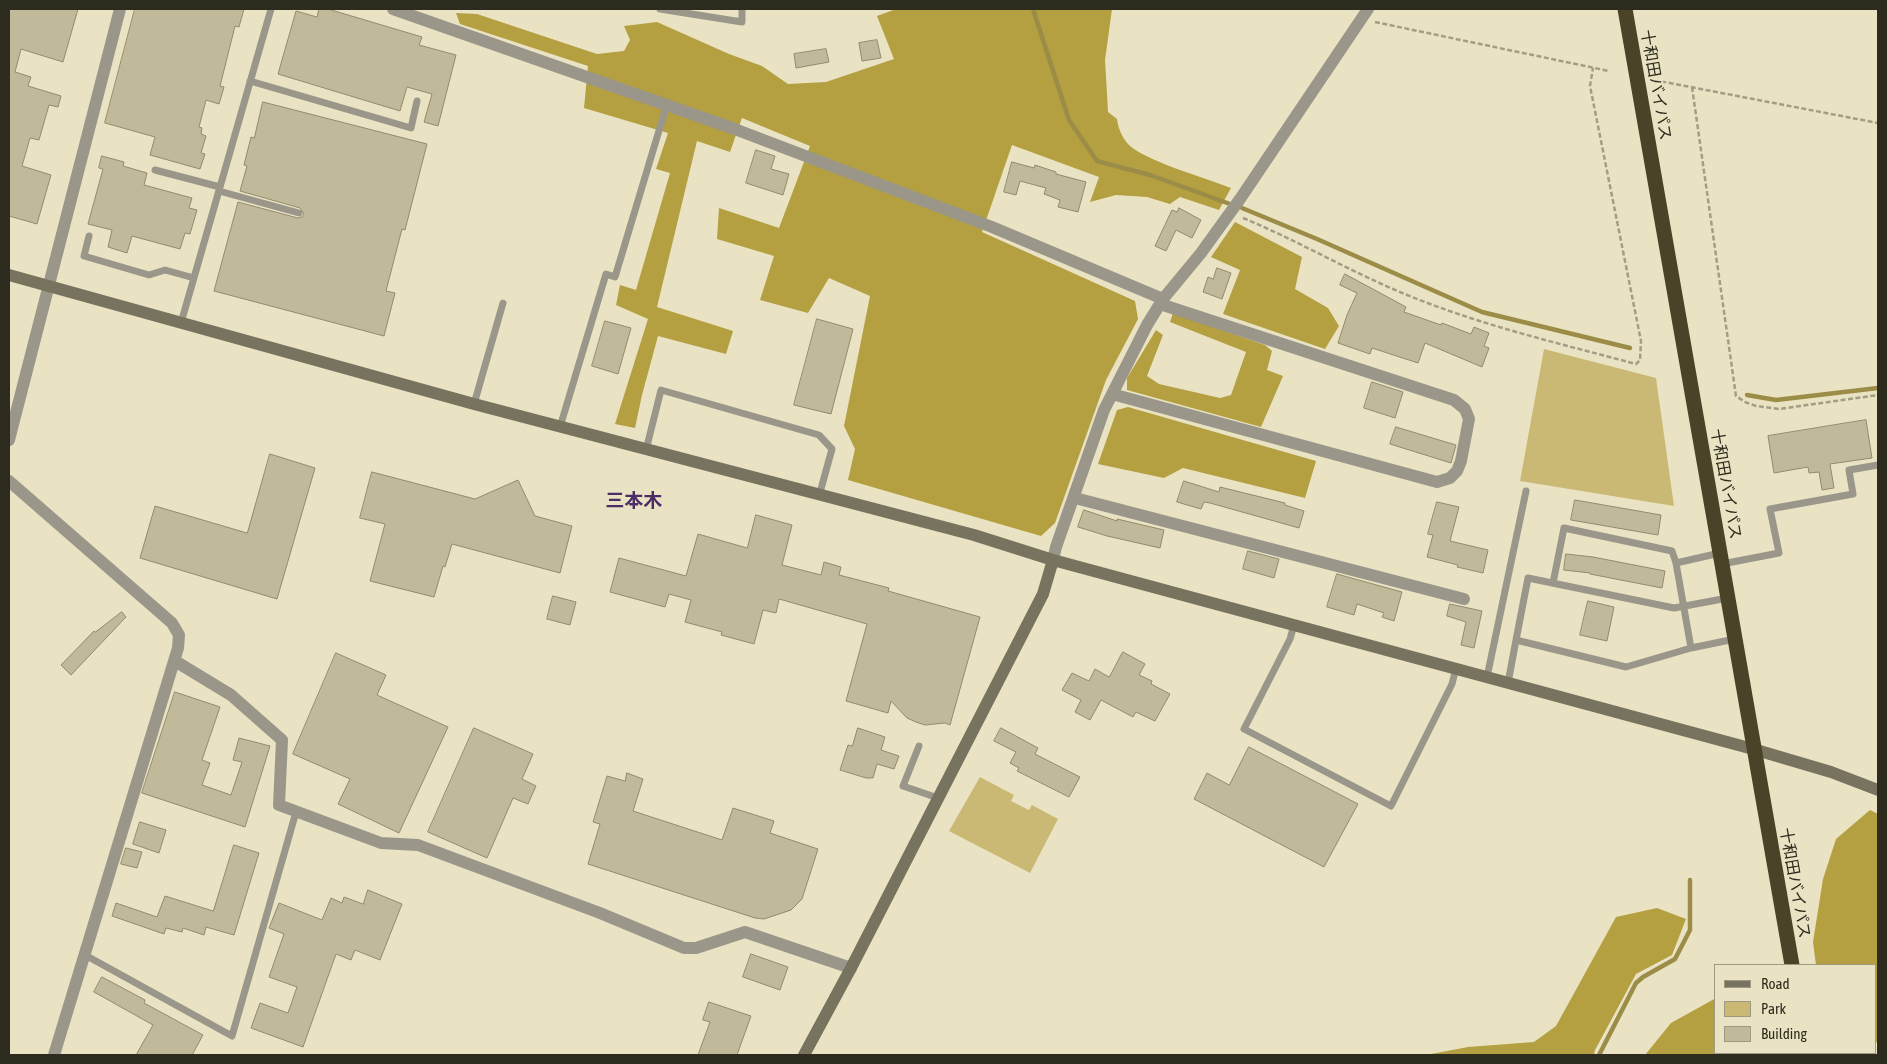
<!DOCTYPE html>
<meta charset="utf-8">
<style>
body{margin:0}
#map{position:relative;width:1887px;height:1064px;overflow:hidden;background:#eae3c3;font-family:"Asap Condensed",sans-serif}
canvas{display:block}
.frame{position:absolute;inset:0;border:10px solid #2d2b1e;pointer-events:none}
.legend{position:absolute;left:1714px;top:964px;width:162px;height:90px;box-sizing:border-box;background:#eae3c3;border:1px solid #9e9981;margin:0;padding:6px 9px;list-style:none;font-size:15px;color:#2d2b1e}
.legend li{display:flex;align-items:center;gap:10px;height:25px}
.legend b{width:25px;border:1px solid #9e9981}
</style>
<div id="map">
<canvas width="1887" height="1064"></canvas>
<div class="frame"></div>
<ul class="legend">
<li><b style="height:6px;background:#77735f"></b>Road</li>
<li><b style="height:14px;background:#cab974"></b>Park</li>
<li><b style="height:14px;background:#c0b99a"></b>Building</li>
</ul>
</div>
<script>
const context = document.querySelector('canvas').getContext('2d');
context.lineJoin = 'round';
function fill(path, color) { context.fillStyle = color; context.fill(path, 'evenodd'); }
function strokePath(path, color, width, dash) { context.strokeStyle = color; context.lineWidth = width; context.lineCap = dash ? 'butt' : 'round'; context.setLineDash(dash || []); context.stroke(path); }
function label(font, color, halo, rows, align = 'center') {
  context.font = font + ' "Asap Condensed","Noto Sans JP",sans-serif'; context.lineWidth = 4; context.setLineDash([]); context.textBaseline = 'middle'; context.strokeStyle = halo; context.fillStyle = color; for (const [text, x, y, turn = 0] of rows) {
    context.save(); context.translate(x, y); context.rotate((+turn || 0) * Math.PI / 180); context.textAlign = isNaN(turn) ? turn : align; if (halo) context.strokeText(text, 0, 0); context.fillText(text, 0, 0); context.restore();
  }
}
fill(new Path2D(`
 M1544,349l112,29 18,128 -154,-25z
 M980,777l34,18 -3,6 18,9 3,-5 26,14 -28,54 -81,-42z`), '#cab974');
fill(new Path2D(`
 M896,9h216l-7,51 3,52 9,7c1,9 5,18 11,25 14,16 81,35 103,44l-12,22 -39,-13 -10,7 -23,-7 -31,-2 -26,7 9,-25 -87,-32 -30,87 153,69 3,18 -32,61 -51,143 -14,13 -193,-56 7,-31 -11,-23 26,-130 -41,-18 -21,35 -48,-13 14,-44 -57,-17 2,-31 60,20 31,-82 -68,-28 -12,34 -33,-11 -40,166 76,24 -7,23 -68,-18 -16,59 -7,33 -20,-4 33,-105 -32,-14 4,-20 16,5 34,-117 -14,-4 12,-36 -84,-25 4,-42 -128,-42 -4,-11 21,1 120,40 27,-3 6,-11 -6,-14 33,-4 72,32 33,12 26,18 38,-2 68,-23 -17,-43z
 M1235,222l67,35 -7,32 33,19 11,18 -14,23 -102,-35 17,-44 -29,-13z
 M1173,313l92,32 7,6 -5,19 16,6 -22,51 -134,-37v-12l29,-48 7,5 -16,41 12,8 61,14 11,-3 15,-43 -76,-30z
 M1128,407l188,54 -11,37 -122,-30 -19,10 -66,-14 19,-54z
 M1870,810l8,4v226l-2,3v-78h-60l-3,-23 10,-63 13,-40z
 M1657,908l29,11 -14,36 -36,19 -41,76 -1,5h-168l42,-8 66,-5 22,-16 60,-109z
 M1716,998v55h58l1,2h-130l26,-32z`), '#b49f41');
strokePath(new Path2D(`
 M1033,9l36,111 28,41 53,14 80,29
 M1242,208l75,31 165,73 148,36
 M1747,395l29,5 102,-12
 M1599,1055l37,-72 7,-6 32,-18 15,-29v-50`), '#9b8c47', 4.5);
const building = new Path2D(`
 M9,9h69l-15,53 -42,-13 -6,23 16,5 -3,9 33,10 -3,11 -9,-2 -10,35 -9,-2 -8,28 29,9 -14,49 -28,-8z
 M135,9h109l-5,18 -4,-1 -15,60 4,1 -5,17 -13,-4 -7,27 3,1 -1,6 5,2 -5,17 4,1 -5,15 -50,-14 5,-18 -50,-14z
 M319,9h9l94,28 -3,8 37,10 -18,71 -14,-4 8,-28 -25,-7 -7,24 -122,-37 18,-63 21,6z
 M877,40l4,18 -19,3 -3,-18z
 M826,49l3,13 -33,6 -2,-14z
 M263,102l164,42 -22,86 -3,-1 -16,62 9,2 -11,43 -170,-45 24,-89 60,16 4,-1 2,-3 -4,-6 -60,-17 7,-25 -3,-1 7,-28 3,1z
 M756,150l19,6 -4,13 18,5 -6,21 -37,-12z
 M102,156l22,6 -1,4 24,7 -3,12 48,13 -3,10 8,2 -7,24 -5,-1 -5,16 -48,-13 -5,17 -19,-6 4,-17 -24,-6 15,-55 -4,-1z
 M1012,162l22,6 1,-3 21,7v2l30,8 -8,30 -20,-5 2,-7 -16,-6 2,-6 -26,-7 -4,14 -12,-3z
 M1179,208l22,12 -9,18 -16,-8 -10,21 -11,-5 17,-36 5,2z
 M1217,268l14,5 -9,26 -19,-7 5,-15 5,2z
 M1345,274l61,33 -2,5 37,13 1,-2 29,11 3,-7 15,6 -5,13 5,2 -7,19 -57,-24 -7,20 -46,-15 -2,6 -32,-11 9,-28 10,-22 -17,-8z
 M817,319l36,10 -22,85 -37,-9z
 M605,321l26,7 -13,46 -26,-8z
 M1372,382l31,10 -8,26 -31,-10z
 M1866,420l6,38 -42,6 4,24 -12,2 -3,-18 -10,1 -1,-6 -34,6 -6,-37z
 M1396,427l60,18 -5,18 -61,-19z
 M270,454l45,14 -38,131 -137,-41 15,-52 92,27z
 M372,472l103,27 43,-19 17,36 37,10 -12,47 -108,-29 -7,23 -2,-1 -9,31 -64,-16 15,-57 -25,-6z
 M1184,481l35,11 1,-5 65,16v2l19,6 -5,17 -89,-25 -6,-1 -3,7 -24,-7z
 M1575,500l86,15 -3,20 -87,-15z
 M1437,502l22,5 -9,34 38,9 -5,23 -26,-6 1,-2 -31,-8 6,-22 -5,-1z
 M1084,510l33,11v-2l47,11 -4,18 -53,-12 -29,-9z
 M756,515l36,10 -10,40 39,10 3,-13 17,5 -2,8 50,13 -1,3 92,26 -30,108 -5,-2 -20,2 -9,-3 -9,-4 -16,-17 -3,12 -42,-12 21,-77 -88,-25 -3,14 -13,-3 -9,34 -33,-9 1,-3 -37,-10 6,-22 -22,-6 -4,13 -55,-15 9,-34 67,18 12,-42 49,14z
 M1248,551l31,8 -5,19 -31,-9z
 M1566,554l27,3 72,14 -3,17 -72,-14v-1l-26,-3z
 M1337,574l65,18 -8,29 -12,-4 2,-4 -27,-9 -3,11 -27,-8z
 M553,596l23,6 -6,23 -23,-6z
 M1588,601l26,6 -7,34 -27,-6z
 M1450,604l32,7 -8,37 -13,-3 5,-23 -19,-6z
 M122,612l4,5 -55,58 -10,-10 33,-34 1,1z
 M1123,652l22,12 -6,11 13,6 -1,3 19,10 -15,27 -19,-9 -3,5 -32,-17 -11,20 -15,-8 6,-12 -19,-10 10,-17 17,8 6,-12 14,8z
 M336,653l50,22 -9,20 71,32 -49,106 -61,-29 12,-25 -57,-25z
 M175,692l45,15 -18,53 8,3 -8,22 29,10 11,-33 -9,-2 6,-22 31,8 -25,81 -103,-34z
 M474,728l59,26 -11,25 14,7 -8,18 -15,-6 -26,60 -59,-26z
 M858,728l27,9 -4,13 18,6 -5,13 -17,-5 -4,14h-7l-26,-8 8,-25 4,1z
 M1001,728l37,20 -3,6 45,23 -11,20 -52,-26 2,-3 -9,-5 6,-11 -22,-11z
 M1249,747l109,57 -34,63 -130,-68 13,-26 22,12z
 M627,773l16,6 -10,32 89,29 11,-32 41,13 -4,12 48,16 -16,50 -11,11 -27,9 -9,-1 -167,-54 12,-40 -7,-2 14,-46 18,5z
 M140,822l26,8 -7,23 -26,-9z
 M234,845l25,8 -25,82 -28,-8 -2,8 -21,-7 -1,4 -16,-4 -2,6 -52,-18 4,-13 41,14 8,-21 48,15z
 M126,848l16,4 -5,16 -16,-4z
 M368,890l34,14 -22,56 -25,-10 -4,10 -15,-6 -33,93 -52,-19 9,-25 28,10 9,-26 -28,-10 15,-43 -15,-6 10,-25 43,17 9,-22 11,5 2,-6 19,7z
 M751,954l37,13 -8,23 -37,-13z
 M102,977l43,23 -1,3 59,32 -11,20h-56l17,-30 -59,-33z
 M709,1002l42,14 -14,39h-39l12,-33 -7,-2z`);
fill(building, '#c0b99a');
strokePath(building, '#918a6c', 1);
strokePath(new Path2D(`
 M1375,22l234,49
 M1654,80l224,43
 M1692,87l44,309 9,6 11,4 23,3 99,-14
 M1243,218c51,21 99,49 150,71 78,34 161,53 243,75l4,-4 1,-19 -51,-255 3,-18
 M1850,1055v-2`), '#a39d85', 2.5, [5, 2.5]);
strokePath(new Path2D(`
 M660,9l82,13v-13
 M250,81l161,47 6,-27
 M155,170l65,17
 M219,191l80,22
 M89,236l-5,20 65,19 16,-5 29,8
 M181,323l90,-314
 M474,404l29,-101
 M560,427l46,-153 9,3 52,-173
 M646,450l15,-60 158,45 13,14 -13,47
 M1720,553l-44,10 15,85 44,-9
 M1722,564l57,-11 -9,-44 83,-15 -4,-24 29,-5
 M1553,583l11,-55 108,23 4,12
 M1294,625l-4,14 -46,90 147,77 61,-122 4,-16
 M1516,640l12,-62 146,30 54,-10
 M1487,677l39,-186
 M1508,683l8,-43 110,27 65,-19
 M919,746l-16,40 35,12
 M85,955l147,81 64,-224`), '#9a978a', 7);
strokePath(new Path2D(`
 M393,9l339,119 260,99 171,72
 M1112,394l325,88 13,-4 7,-7 4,-10 8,-42 -4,-10 -11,-9 -294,-96
 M9,440l111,-431
 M9,481l163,142 7,12 -1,13 -124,407
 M1075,498l389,101
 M1053,560l3,-13 48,-137 43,-85 16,-26 38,-46 39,-54 128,-190
 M175,661l56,34 51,45 -3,65 102,38 37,2 182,68 84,35h12l49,-16 106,36`), '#9a978a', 12);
strokePath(new Path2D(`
 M9,275l465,129 500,131 79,25 700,189 78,23 47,18
 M804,1055l47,-87 192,-374 10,-34`), '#77735f', 12);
strokePath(new Path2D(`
 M1625,9l167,956
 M1807,1053v2`), '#4a4328', 15);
label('16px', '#2d2b1e', '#eae3c3', [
 ["十和田バイパス",1656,85,80],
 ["十和田バイパス",1726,484,80],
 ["十和田バイパス",1795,883,80]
]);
label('bold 19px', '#4b2d66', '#eae3c3', [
 ["三本木",634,501]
]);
</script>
